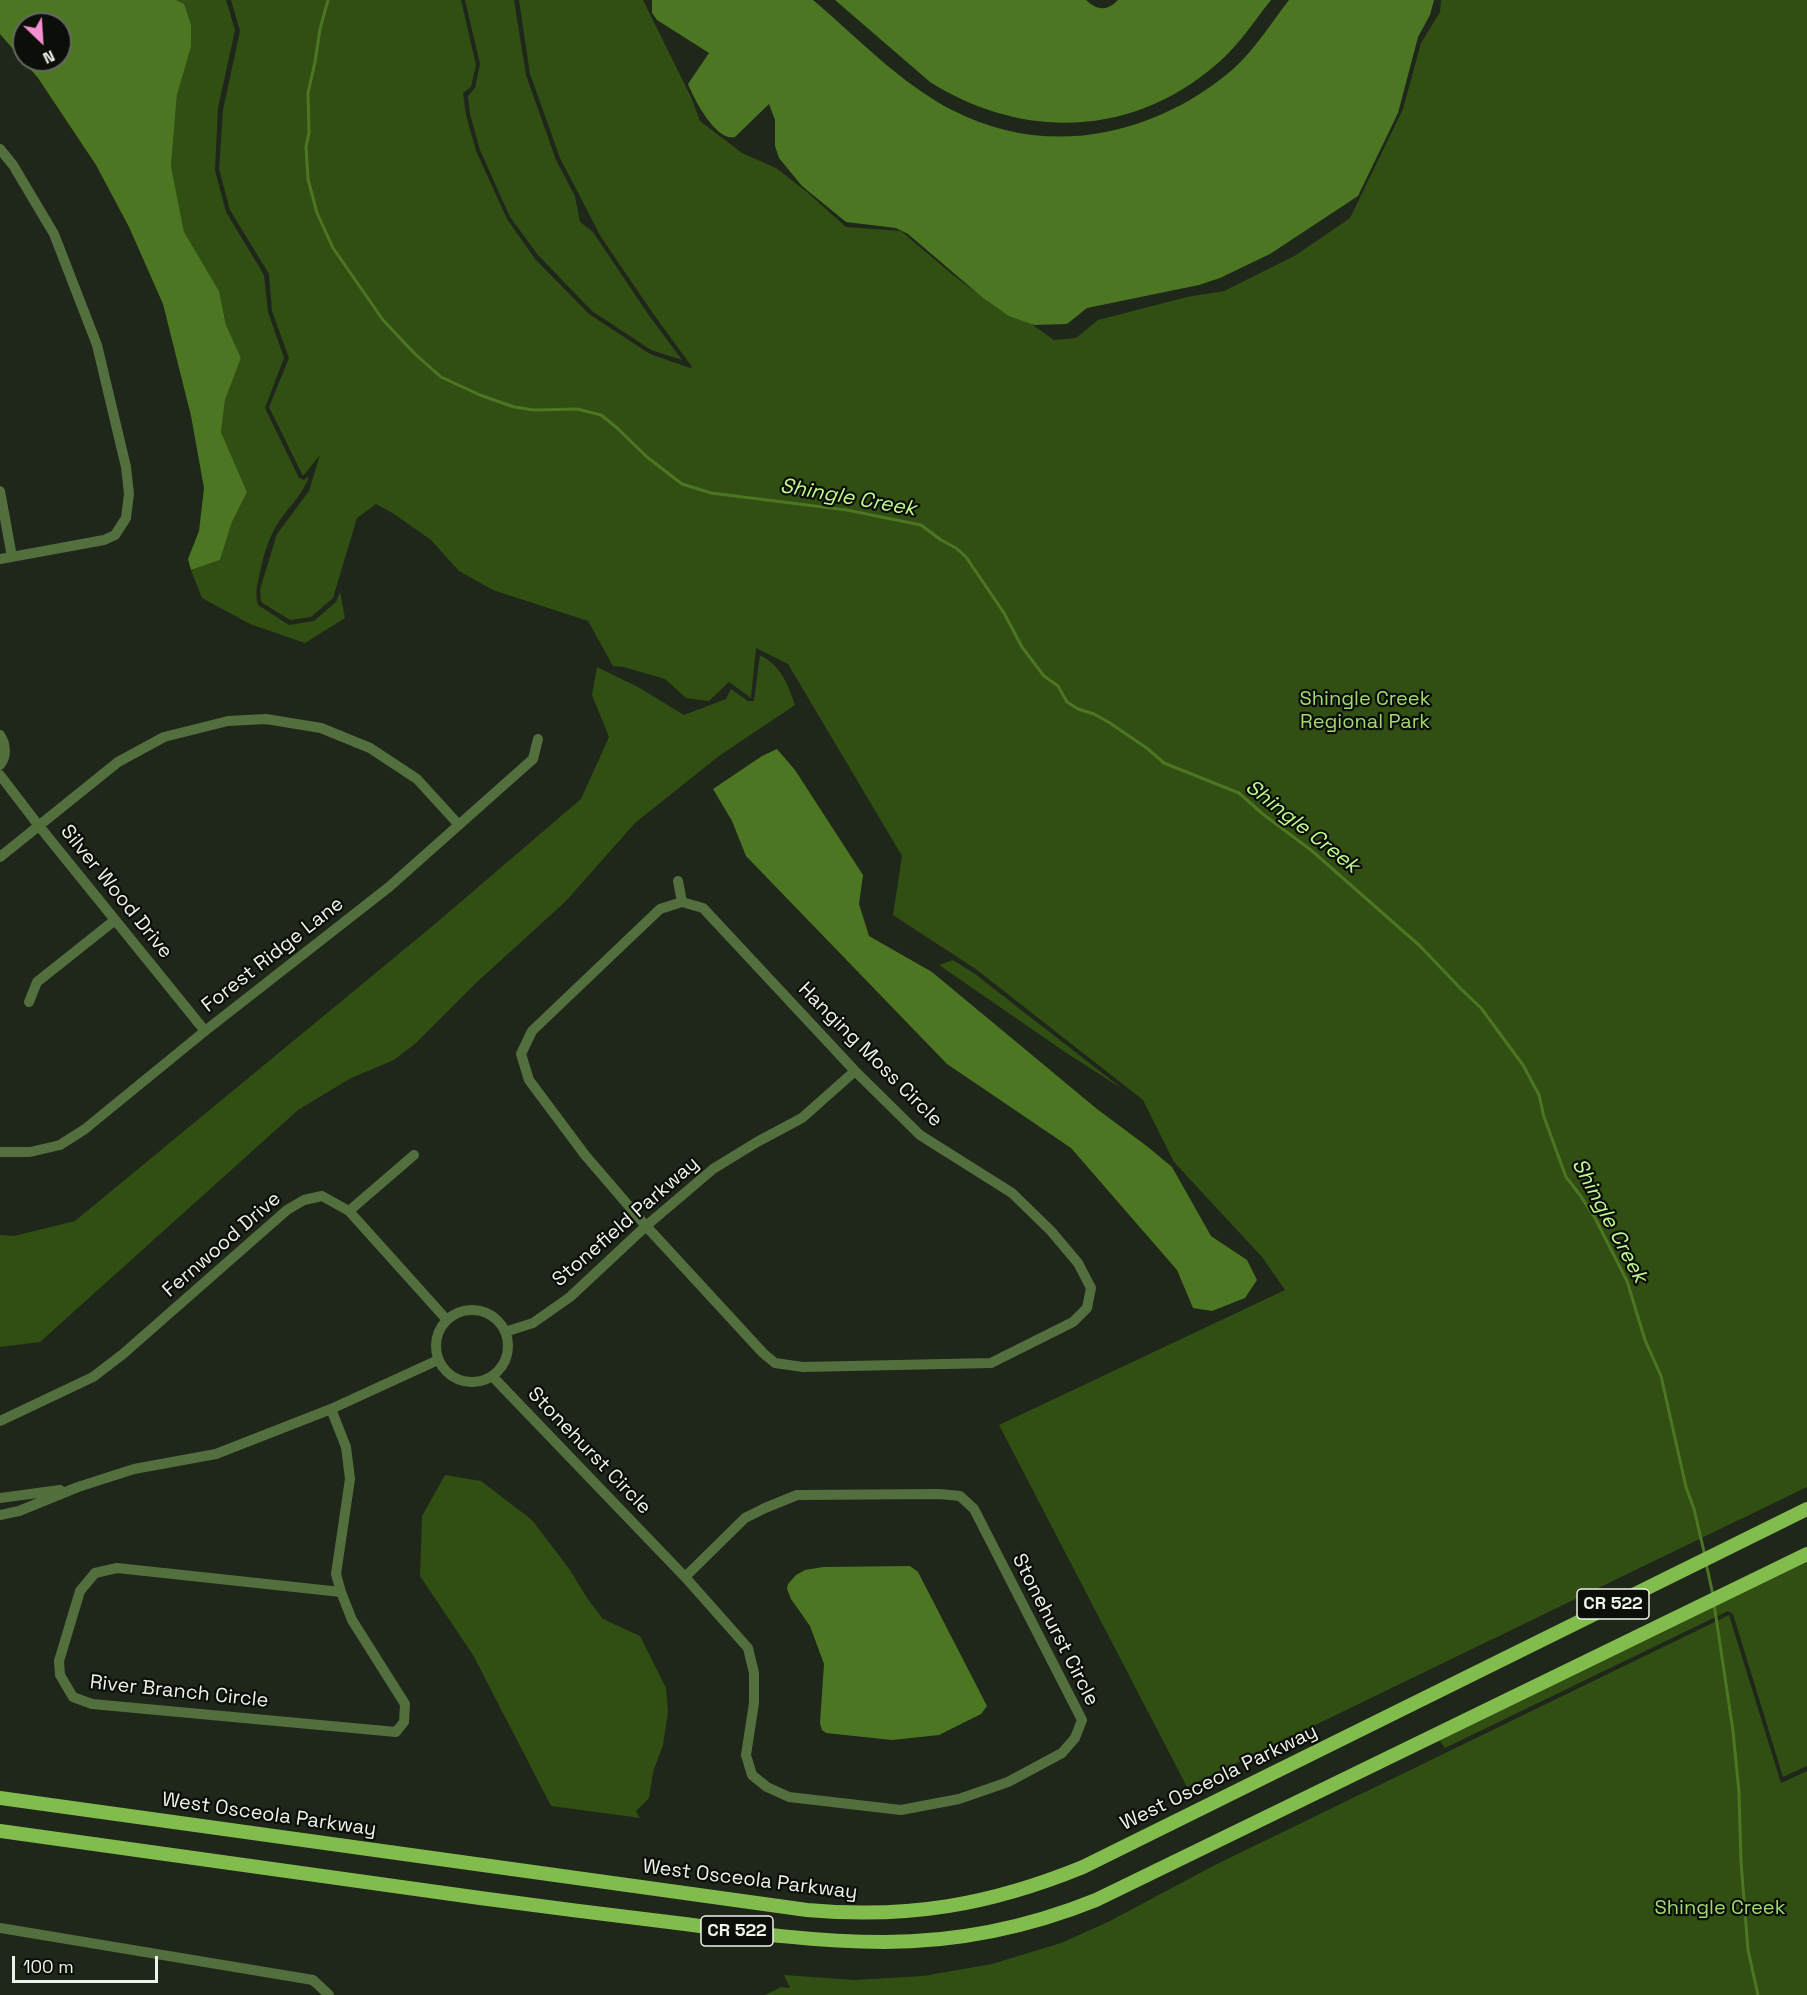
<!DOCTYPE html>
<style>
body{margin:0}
#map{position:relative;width:1807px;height:1995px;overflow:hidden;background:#1f261a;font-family:"Space Grotesk",sans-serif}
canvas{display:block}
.north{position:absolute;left:12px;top:12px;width:60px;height:60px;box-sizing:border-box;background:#0b0e09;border:2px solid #656963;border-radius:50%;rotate:155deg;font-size:16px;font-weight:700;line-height:24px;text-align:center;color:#edf2ea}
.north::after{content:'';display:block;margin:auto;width:21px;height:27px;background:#f590d1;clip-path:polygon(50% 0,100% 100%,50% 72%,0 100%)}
.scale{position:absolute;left:12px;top:1956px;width:146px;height:27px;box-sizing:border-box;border:3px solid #edf2ea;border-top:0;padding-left:8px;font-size:18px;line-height:21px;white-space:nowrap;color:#edf2ea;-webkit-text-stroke:4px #0b0e09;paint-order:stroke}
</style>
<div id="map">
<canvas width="1807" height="1995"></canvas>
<div class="north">N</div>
<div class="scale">100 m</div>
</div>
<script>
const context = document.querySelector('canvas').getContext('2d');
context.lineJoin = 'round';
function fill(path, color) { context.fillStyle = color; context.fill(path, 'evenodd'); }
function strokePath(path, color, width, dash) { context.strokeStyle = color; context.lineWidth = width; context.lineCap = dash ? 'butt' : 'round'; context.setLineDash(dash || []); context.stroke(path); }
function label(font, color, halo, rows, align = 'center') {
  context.font = font + ' "Space Grotesk",sans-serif'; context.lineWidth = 4.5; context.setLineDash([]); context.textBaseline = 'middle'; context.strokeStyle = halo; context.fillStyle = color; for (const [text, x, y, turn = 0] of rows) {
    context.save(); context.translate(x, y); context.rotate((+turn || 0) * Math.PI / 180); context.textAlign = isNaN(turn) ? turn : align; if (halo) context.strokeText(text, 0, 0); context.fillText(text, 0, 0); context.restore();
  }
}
fill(new Path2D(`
 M176,0h50l9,30 -17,78 -3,62 11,42 38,63 4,37 16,46 -19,50 34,70 5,2 5,-4c-7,22 -26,35 -36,56 -7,14 -11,29 -14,45 -2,10 -4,17 -1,28l31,20 25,-4 22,-19 4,-10 5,26 -40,25 -55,-19 -48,-26 -11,-28 29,-10 12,-38 15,-30 -26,-60 4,-32 16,-42 -15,-33 -7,-34 -35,-58 -13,-67 6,-71 14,-48v-23l-7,-19z
 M231,0h230l15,65 -5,22 -8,6 3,22 10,36 31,68 28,40 54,55 61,40 40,14 2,-1 -40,-55 -51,-75 -41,-79 -30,-84 -11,-74h124l48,97 9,24 42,32 34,15 31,24 39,35 55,4 52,44 40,30 37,18 24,17 22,-2 22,-18 89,-23 37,-6 72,-36 54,-37 53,-109 18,-66 19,-31 1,-12h366v1487l-620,300 -188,-362 286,-135 -23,-33 -88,-95 -31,-62 -166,-130 -84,-55 9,-59 -114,-192 -32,-16 -5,50 -22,-16 -20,19 -23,-3 -21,-19 -41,-12 -11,-1 -25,-45 -95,-31 -34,-19 -28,-31 -37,-26 -18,-10 -19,14 -24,80 -22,19 -21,3 -29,-18 -1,-13 17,-55 32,-43 11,-36 -17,21 -34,-69 20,-49 -17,-47 -3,-37 -39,-64 -11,-41 4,-59 17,-79z
 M465,0h49l12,75 30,85 19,36 5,26 13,10 55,82 34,46 -31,-10 -59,-39 -54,-56 -28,-38 -30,-67 -10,-36 -2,-18 7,-8 5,-24z
 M760,655c21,11 28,29 35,50l-76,51 -84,67 -70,79 -88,80 -61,61 -22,17 -43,18 -53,32 -258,232 -40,5v-112l14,1 61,-15 360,-297 146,-125 28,-62 -17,-42 5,-28 41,20 46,28 42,-16 5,-10 17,12h6z
 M953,960l22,14 149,116 -59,-38 -126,-87z
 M445,1475l36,6 51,39 38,50 17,28 16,21 37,17 26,52 2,24 -5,33 -10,27 -4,26 -13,13 4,7 -89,-12 -78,-151 -53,-79 2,-60z
 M1807,1560v206l-24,11 -50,-163 -5,-3 -283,137 -6,-8z
 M1729,1615l52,168 26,-12v224h-1042l16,-8 9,1 -6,-13 70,5 69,-4 69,-12 69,-21 47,-21 107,-57z`), '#314f12');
fill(new Path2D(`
 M0,0h176l8,4 7,20v23l-14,48 -6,71 13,66 35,59 7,34 15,33 -16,42 -4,32 26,60 -15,30 -12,38 -29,10 -3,-11 11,-28 5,-43 -13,-72 -28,-112 -34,-77 -33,-62 -58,-87 -38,-44zM24,24h36v36h-36z
 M652,0h161c44,37 88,84 139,110 94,49 201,27 280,-40 22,-19 39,-47 57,-70h145l-4,15 -12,22 -20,76 -40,83 -88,58 -50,24 -21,7 -112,23 -20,16 -33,1 -25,-9 -26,-18 -75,-64 -12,-6 -50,-6 -44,-36 -23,-28 -4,-12v-26l-6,-16 -34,33c-19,5 -41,-38 -47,-53l21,-31 -52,-33 -5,-7z
 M835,0h251c11,10 20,12 32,0h153c-17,21 -32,45 -53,63 -84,74 -194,78 -288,19z
 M777,749l18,21 68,105 -4,29 10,32 63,36 165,137 51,38 24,20 39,69 36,24 10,20 -12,18 -33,13 -19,-3 -16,-38 -106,-122 -124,-84 -201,-208 -14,-35 -19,-32 49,-33z
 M910,1566l8,6 69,134 -6,8 -42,21 -47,5 -66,-7 -4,-3 -2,-7 4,-59 -14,-38 -19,-27 -4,-10 1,-5 8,-9 9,-5 18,-3z`), '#4c7622');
strokePath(new Path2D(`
 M328,0l-8,29 -5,33 -7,31 1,40 -3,14 2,32 9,34 16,35 50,72 32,34 26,23 39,18 34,12 20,3 43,-1 24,6 15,12 31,30 35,27 29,9 136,17 74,15 20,15 15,8 10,9 38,56 18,34 22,29 14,10 9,16 11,7 16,5 16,9 38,26 16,14 75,30 25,22 47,35 109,96 41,43 20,19 42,57 16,30 5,22 22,60 14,18 15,23 32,63 18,59 16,36 25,111 8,22 11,47
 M1706,1563l7,32
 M1714,1604l19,127 6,61 2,70 7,88 10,45`), '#4c7622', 3);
strokePath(new Path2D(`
 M0,149l13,16 41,69 43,111 29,122 3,27 -3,24 -11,17 -11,5 -104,19
 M0,491l12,66
 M0,735c6,9 7,21 0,30
 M0,775l39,51 166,205
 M0,857l118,-95 46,-25 64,-16 38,-2 55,9 49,20 47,31 42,46
 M678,881l4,21
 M682,902l21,6 152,163 65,64 92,58 39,38 27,32 13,25 -4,20 -14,14 -82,41 -188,4 -28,-4 -12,-10 -117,-127 -61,-71 -56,-75 -8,-26 11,-23 128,-122z
 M29,1002l8,-20 78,-62
 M0,1152h30l30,-7 25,-16 120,-98 184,-144 144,-128 5,-20
 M349,1211l65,-56
 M436 1346a36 36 0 1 1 72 0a36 36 0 1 1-72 0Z
 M505,1332l28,-9 37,-26 76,-71 67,-57 44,-27 45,-24 53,-47
 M492,1376l193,201 63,71 6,25v30l-8,52 6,20 15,12 22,10 112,13 58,-11 49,-17 54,-29 13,-15 7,-18 -108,-211 -14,-13 -21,-2 -142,1 -32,13 -20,10 -60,59
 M331,1409l15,38 4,32 -14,95 5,18 11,28 53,84 -1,18 -8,10 -304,-28 -19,-7 -13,-22 -1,-14 21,-70 15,-18 22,-5 224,24
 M0,1421l93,-44 30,-23 164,-144 17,-10 18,-4 27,15 98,109
 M0,1498l60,-8
 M0,1515l19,-4 59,-24 56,-18 82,-15 115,-45 107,-49
 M0,1928l313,52 16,15`), '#536f3d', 10);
strokePath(new Path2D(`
 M0,1798l807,112c101,9 183,-5 276,-43l724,-358
 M0,1831c160,22 320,44 480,67 68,9 137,18 205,26 66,9 133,18 199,18 73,0 145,-15 212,-42l711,-346`), '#82bc4d', 14);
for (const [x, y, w] of [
 [1613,1604,72],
 [737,1931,72]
]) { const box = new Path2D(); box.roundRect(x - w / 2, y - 15, w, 30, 4.5); context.fillStyle = '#0b0e09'; context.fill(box); strokePath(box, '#edf2ea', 1.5); }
label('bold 18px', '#edf2ea', null, [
 ["CR 522",1613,1604],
 ["CR 522",737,1931]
]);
label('20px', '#a1db6f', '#0b0e09', [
 ["Shingle Creek",1365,700],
 ["Regional Park",1365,723],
 ["Shingle Creek",1720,1909]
]);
label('20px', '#edf2ea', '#0b0e09', [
 ["Silver Wood Drive",116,892,51],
 ["Forest Ridge Lane",273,955,-38],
 ["Hanging Moss Circle",870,1055,45],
 ["Stonefield Parkway",626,1222,-41],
 ["Fernwood Drive",222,1245,-41],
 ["Stonehurst Circle",589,1451,46],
 ["Stonehurst Circle",1055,1630,63],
 ["River Branch Circle",179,1692,6],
 ["West Osceola Parkway",1219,1778,-26],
 ["West Osceola Parkway",269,1815,8],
 ["West Osceola Parkway",750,1880,7]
]);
label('italic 21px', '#befa8c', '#0b0e09', [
 ["Shingle Creek",848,498,10],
 ["Shingle Creek",1302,827,38],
 ["Shingle Creek",1609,1221,62]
]);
</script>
